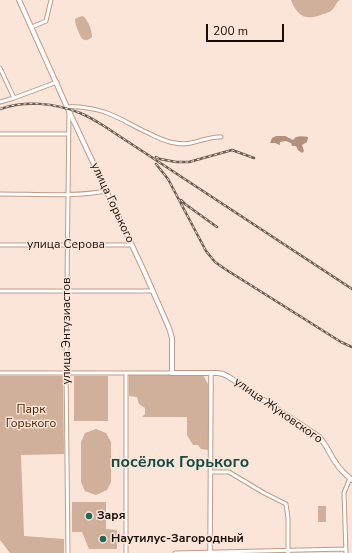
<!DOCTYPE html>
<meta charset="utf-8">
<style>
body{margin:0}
#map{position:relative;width:352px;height:553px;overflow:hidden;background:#fae5d8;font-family:"Nunito Sans",sans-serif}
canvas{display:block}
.scale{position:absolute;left:206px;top:24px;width:78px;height:18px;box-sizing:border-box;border:2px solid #190d07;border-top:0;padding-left:5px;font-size:12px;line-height:14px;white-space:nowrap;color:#190d07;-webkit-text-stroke:3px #fae5d8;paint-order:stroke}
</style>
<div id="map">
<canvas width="352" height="553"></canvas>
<div class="scale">200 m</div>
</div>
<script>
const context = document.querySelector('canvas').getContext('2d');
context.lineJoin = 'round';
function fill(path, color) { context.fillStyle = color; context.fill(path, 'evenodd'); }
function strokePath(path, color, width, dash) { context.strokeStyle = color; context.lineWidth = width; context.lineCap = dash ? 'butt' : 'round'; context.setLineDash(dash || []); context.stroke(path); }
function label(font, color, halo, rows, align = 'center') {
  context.font = font + ' "Nunito Sans",sans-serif'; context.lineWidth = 3; context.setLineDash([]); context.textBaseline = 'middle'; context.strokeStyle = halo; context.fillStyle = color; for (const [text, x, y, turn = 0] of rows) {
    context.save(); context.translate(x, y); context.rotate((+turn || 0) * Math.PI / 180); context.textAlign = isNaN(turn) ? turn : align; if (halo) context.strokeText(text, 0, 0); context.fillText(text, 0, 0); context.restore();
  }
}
fill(new Path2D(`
 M291,0h49c-4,2 -4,6 -8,10 -3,3 -7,3 -11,5 -17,6 -24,0 -30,-15z
 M83,16c5,4 9,14 9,21 -7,6 -10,3 -13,-4 -2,-5 -4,-9 -4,-14l4,-2z
 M129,375h74l5,9v66l-7,-1 -3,-4h-5l-6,-10v-18h-45l3,-3v-6l-6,-4 -2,-7 -8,-1z
 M0,376h63l1,78 -43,1 3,81 40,3v14h-54l-10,-13z
 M74,376h34v45h-34z
 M96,429l10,4 5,9v40l-4,8 -11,5 -11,-4 -4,-9v-40l4,-9z
 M72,502h34v27l11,1v19h-28l-7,-17h-10z
 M318,506h8v16h-8z`), '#d0af9b');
fill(new Path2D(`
 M276,136h9l8,4c3,-5 9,-4 15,-3l-1,5 -5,3 2,6 -2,2 -4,-3 -2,-4h-4l-1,-3 -5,-2 -6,1v3l-5,-2h-5l2,-5z`), '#b2907b');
const minor = new Path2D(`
 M32,27l14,-6 5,-21
 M0,68l14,30
 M0,102l14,-4 43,-16
 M67,107c12,-1 30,2 40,6 14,5 26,13 39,19 9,4 19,10 29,11 17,4 30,-7 46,-6
 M0,134h68
 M0,194c35,0 73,3 107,-3
 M0,245h132
 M0,291h152
 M0,373h172
 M126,373v180
 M211,472h18l35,21 22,11 2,14v35
 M68,553l-2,-184 3,-258
 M175,553l170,-4
 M346,553l-2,-60 6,-15`);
const tertiary = new Path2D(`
 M210,553l1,-180`);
const secondary = new Path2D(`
 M19,0l48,107 77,164 25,57 3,10v35h46l5,1 6,3 89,59c9,8 11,18 18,27 4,7 10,12 16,17`);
strokePath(minor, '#be9c88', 5);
strokePath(tertiary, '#be9c88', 5.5);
strokePath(secondary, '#be9c88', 6);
strokePath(minor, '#fff', 3);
strokePath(tertiary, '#fff', 3.5);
strokePath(secondary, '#fff', 4);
const rail = new Path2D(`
 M0,109c25,-9 55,-6 80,4 8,3 16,8 24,13l248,163
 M156,157l4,2 16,3h13l43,-12 22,8
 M156,164l12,15 38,72 9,11 10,7 116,73 11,5
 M181,200l4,4 32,23`);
strokePath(rail, '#6b5c53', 2.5);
strokePath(rail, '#fae5d8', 1, [3]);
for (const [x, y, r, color] of [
 [89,516,4,"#21685c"],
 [103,539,4,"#21685c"]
]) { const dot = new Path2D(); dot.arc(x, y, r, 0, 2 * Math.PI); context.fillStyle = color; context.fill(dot); strokePath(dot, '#fae5d8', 1.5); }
label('12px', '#190d07', '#fae5d8', [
 ["улица Горького",112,203,65],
 ["улица Серова",66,245],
 ["улица Энтузиастов",67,331,-90],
 ["улица Жуковского",278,411,35]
]);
label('12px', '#4d2100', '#fae5d8', [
 ["Парк",31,410],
 ["Горького",31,424]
]);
label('bold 12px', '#190d07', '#fae5d8', [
 ["Заря",97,516],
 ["Наутилус-Загородный",111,539]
], 'left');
label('bold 16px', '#114b42', '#fae5d8', [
 ["посёлок Горького",180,463]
]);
</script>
